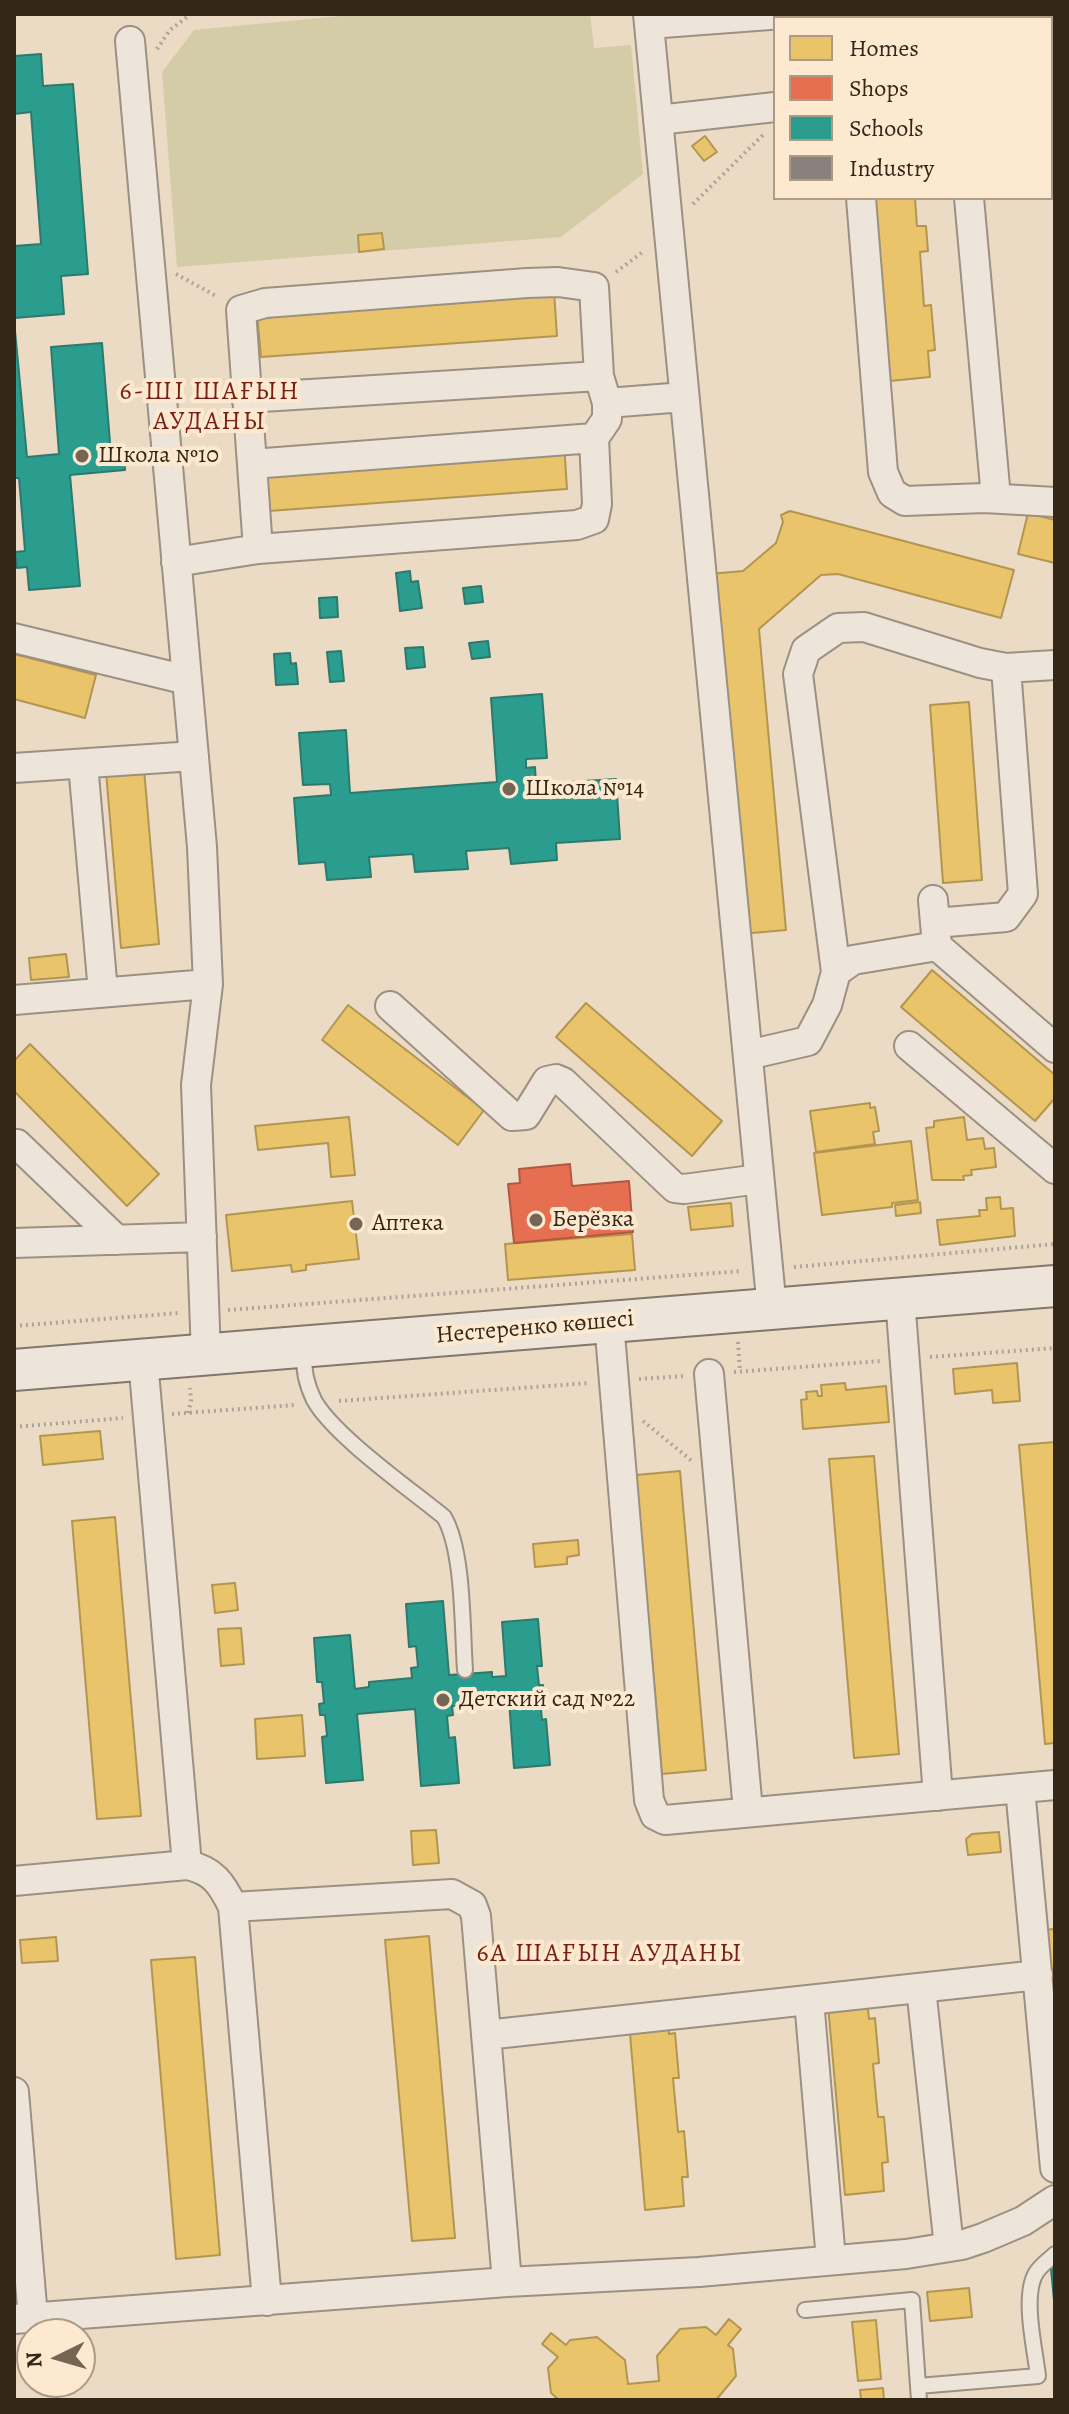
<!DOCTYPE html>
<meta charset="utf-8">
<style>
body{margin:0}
#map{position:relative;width:1069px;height:2414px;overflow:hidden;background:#ebdbc5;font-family:Alegreya,serif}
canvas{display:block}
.frame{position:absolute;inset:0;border:16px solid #342619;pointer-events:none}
.legend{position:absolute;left:773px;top:16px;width:280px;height:184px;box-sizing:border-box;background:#fce9d0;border:2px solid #ac9b87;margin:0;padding:10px 14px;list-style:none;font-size:24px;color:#342619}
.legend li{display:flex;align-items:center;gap:16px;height:40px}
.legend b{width:40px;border:2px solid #ac9b87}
.north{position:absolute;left:16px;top:2318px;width:80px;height:80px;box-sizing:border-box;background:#fce9d0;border:2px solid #ac9b87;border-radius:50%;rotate:265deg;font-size:22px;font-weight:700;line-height:32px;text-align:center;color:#342619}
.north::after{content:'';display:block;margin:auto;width:28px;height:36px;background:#746555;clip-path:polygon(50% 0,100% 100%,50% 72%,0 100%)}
</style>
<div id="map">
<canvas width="1069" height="2414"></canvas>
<div class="frame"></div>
<ul class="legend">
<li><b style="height:22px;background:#e9c46a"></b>Homes</li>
<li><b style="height:22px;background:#e76f51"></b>Shops</li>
<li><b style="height:22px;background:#2a9d8f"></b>Schools</li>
<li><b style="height:22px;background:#8a817c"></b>Industry</li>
</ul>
<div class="north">N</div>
</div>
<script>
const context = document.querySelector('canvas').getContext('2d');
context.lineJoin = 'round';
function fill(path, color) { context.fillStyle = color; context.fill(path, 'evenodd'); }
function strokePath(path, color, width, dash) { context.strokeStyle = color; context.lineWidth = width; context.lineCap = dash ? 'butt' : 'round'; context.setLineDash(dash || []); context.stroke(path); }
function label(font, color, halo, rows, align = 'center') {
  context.font = font + ' Alegreya,serif'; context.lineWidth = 8; context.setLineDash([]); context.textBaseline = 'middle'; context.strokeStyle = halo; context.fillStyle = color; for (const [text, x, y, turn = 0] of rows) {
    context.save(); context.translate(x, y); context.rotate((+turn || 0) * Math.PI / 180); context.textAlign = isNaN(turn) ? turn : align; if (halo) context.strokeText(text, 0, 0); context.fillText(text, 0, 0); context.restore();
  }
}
fill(new Path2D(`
 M362,14h228l4,34 37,-3 12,129 -82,63 -384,30 -15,-195 32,-42z`), '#d3cca6');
const homes = new Path2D(`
 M705,136l12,16 -13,9 -12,-15z
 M874,198h41l2,28h9l2,25 -8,1 4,54 7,-1 4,45 -7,1 2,26 -40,4z
 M382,233l2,16 -25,3 -1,-17z
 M554,291l3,45 -296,21 -4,-44z
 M564,443l3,46 -298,22 -4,-45z
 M790,511l224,59 -13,48 -163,-44 -17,1 -62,54 27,301 -45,4 -32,-360 34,-3 33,-28 7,-21 -2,-7z
 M1028,513l27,7v43l-37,-9z
 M14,654l82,21 -11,43 -71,-19z
 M969,702l13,178 -39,3 -13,-178z
 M144,769l15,175 -38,4 -15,-176z
 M66,954l3,23 -38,3 -2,-22z
 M932,970l123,105v23l-20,23 -134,-114z
 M586,1003l136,118 -30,35 -136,-119z
 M348,1005l136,105 -26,35 -136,-105z
 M30,1044l129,130 -32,32 -113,-115v-30z
 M870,1103v5l5,-1 4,24 -6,1 2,12 -59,8 -6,-41z
 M349,1117l6,58 -24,2 -3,-34 -70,7 -3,-24z
 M964,1117l3,23 16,-2 2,11 9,-1 2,19 -25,3 1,5 -9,1 1,4h-32l-6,-52 8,-1v-6z
 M911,1141l7,59 -26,3v4l-70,8 -8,-62z
 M1000,1197l1,12 12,-1 2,28 -75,9 -3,-25 43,-4 -1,-6h8l-1,-12z
 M352,1201l7,58 -53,6v5l-14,2 -1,-7 -59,6 -6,-56z
 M920,1202l1,11 -25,3 -1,-11z
 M731,1203l2,23 -42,4 -3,-23z
 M632,1234l3,36 -127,10 -3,-36z
 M1017,1363l3,38 -27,2 -1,-13 -37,4 -2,-25z
 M845,1383l1,7 40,-4 3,36 -86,7 -2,-29 6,-1 -1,-7 11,-1 1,5h4l-1,-11z
 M100,1431l3,28 -60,6 -3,-29z
 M1055,1442v301l-10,1 -26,-299z
 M874,1456l25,298 -45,4 -25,-299z
 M680,1471l26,299 -44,4 -26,-299z
 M115,1517l26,299 -44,3 -25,-298z
 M578,1540l1,15 -12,2v7l-32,3 -2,-23z
 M235,1583l3,27 -23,3 -3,-28z
 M241,1628l3,36 -23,2 -3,-37z
 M302,1715l3,41 -48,3 -2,-40z
 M436,1830l3,33 -26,2 -2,-34z
 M999,1832l2,20 -33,3 -2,-16 6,-5z
 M1055,1929v159l-15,-158z
 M429,1936l26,302 -43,3 -27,-301z
 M56,1937l2,24 -36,2 -2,-23z
 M195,1957l25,298 -44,4 -25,-299z
 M866,1991l3,28 6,-1 4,45 -6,1 5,53h6l4,45 -6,1 2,28 -39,4 -18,-201z
 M667,2006l2,28 6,-1 4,45h-6l5,54 6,-1 4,46h-6l2,29 -39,4 -17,-200z
 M969,2288l3,29 -42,4 -3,-29z
 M729,2319l12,10 -13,16 5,4 3,27 -20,24h-157l-8,-7 -3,-25 10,-11 -16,-13 9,-11 15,12 4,-5 27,-3 28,23 3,24 31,-3 -2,-25 23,-27 26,-2 10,8z
 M876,2320l5,59 -23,2 -6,-59z
 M883,2388l1,12h-23l-1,-10z`);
fill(homes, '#e9c46a');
strokePath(homes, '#b39552', 2);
const shops = new Path2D(`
 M570,1164l2,22 57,-5 4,51 -119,11 -6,-59 12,-1 -1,-14z`);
fill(shops, '#e76f51');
strokePath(shops, '#b15940', 2);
const schools = new Path2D(`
 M41,54l2,32 30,-2 15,190 -27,2 3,38 -50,4v-72l27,-2 -10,-132 -17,2v-58z
 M14,320l13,137 32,-3 -8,-107 51,-4 9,112 13,-1 1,16 -55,5 10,111 -51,4 -2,-23 -10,1 -2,-16 10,-1 -6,-73h-5z
 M410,571l1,11 7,-1 4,27 -22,3 -4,-38z
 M481,586l2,16 -18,2 -2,-16z
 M337,597l1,20 -18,1 -1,-20z
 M488,641l2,16 -18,2 -3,-16z
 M423,647l2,20 -18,2 -2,-21z
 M341,651l3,30 -14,1 -3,-30z
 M290,653l1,11 5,-1 2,21 -22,1 -2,-31z
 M542,694l5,64 -21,1v9l9,-1 1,17 80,-5 4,60 -64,4 1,17 -46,4 -2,-16 -43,3 2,18 -53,3 -2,-18 -44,3 2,20 -44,3 -2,-18 -26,2 -5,-66 37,-3 -1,-11 -27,1 -4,-52 47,-3 4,63 147,-11 -6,-84z
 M443,1601l6,74 43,-3v5l14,-1 -4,-54 36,-3 4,47h-5l2,19h4l1,13 -4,1 2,21 4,-1 4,46 -36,3 -5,-67 -57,5 1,9 -6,1 2,22 6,-1 4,46 -38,3 -6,-77 -58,5 6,66 -37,3 -4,-46 5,-1 -2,-21h-5l-1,-11 5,-1 -2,-21h-5l-3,-44 36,-3 5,54 14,-2v-5l43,-4 -1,-10 7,-1 -2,-21 -7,1 -3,-43z
 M1051,2269h4v42z`);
fill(schools, '#2a9d8f');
strokePath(schools, '#2d796c', 2);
const industry = new Path2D(`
 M1051,30h4v33l-4,1z`);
fill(industry, '#8a817c');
strokePath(industry, '#70665e', 2);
const lane = new Path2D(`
 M304,1351c-1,17 2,33 10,49 19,35 96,89 130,117 20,34 18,111 21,153
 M805,2310l107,-10 6,86
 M919,2400l-1,-14 120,-10c-3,-27 -16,-80 -2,-103 4,-7 13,-13 19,-19`);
const street = new Path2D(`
 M648,14l124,1295
 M851,14v4
 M649,24l134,-10
 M130,41l72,806 6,137 -12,101 10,270
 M658,120l117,-13
 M861,198l22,274 9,21 13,8 79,-3 71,4
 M969,198l27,300
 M246,398l353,-22
 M607,403l77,-6
 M252,464l342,-26
 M176,562l82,-13 319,-24 17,-6 3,-15 -3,-66 13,-19v-16l-8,-27 -5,-89 -36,-5 -31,1 -262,20 -24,7 17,239
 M14,638l173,42
 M83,764l20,228
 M14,768l180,-12
 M933,900l4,46 118,102
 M935,923l71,-6 17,-23 -17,-226
 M836,972l-38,-298 8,-24 32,-22 26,-1 116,36 26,5 49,-3
 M14,1000l194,-16
 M390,1006l122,110 14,-1 21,-34 9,-2 7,3 112,106 9,1 75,-10
 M909,1046l146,123
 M748,1055l60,-14 19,-36 9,-33 17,-12 84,-14
 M14,1144h3l100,96
 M14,1243l188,-6
 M900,1298l38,498
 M609,1322l40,478 6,15 10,5 390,-35
 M143,1360l44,505
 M709,1374l39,437
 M1020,1788l35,380
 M14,1881l173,-16c26,5 35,19 46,42l219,-13 20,11 4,11 31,366
 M233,1907l34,394
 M921,1988l28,259
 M809,2000l22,260
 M486,2035l552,-60
 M14,2092l19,226
 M14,2319l493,-37 192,-10 207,-18 56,-9 21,-7 40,-17 32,-21`);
const secondary = new Path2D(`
 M14,1370l1041,-84`);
strokePath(lane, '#9b9082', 18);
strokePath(street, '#9b9082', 32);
strokePath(secondary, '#81776b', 44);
strokePath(new Path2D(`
 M949,18l44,-4
 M157,49l13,-19 21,-16
 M693,204l71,-70
 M616,272l28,-21
 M176,274l42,23
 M794,1267l261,-23
 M228,1310l514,-39
 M14,1326l165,-13
 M738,1342l2,30
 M930,1357l125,-9
 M734,1372l147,-11
 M639,1379l47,-3
 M339,1401l251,-18
 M188,1413l3,-12 -1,-13
 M172,1414l123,-9
 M643,1421l49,40
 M14,1427l109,-9`), '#aba49a', 4, [2, 4]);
strokePath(lane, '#eee5da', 14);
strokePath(street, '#eee5da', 28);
strokePath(secondary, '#eee5da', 40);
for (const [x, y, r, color] of [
 [82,456,8,"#746555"],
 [509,789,8,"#746555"],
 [536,1220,8,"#746555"],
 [356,1224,8,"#746555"],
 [443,1700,8,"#746555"]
]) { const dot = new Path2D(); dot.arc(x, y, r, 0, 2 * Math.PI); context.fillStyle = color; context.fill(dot); strokePath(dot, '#fce9d0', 3); }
label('24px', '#342619', '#fce9d0', [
 ["Школа №10",98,456],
 ["Школа №14",525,789],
 ["Берёзка",552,1220],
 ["Аптека",372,1224],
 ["Детский сад №22",459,1700]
], 'left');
label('24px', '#342619', '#fce9d0', [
 ["Нестеренко көшесі",535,1328,-5]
]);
context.letterSpacing = '2px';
label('26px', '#7a1f14', '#fce9d0', [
 ["6-ШІ ШАҒЫН",210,393],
 ["АУДАНЫ",210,423],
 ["6А ШАҒЫН АУДАНЫ",610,1955]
]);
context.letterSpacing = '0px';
</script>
